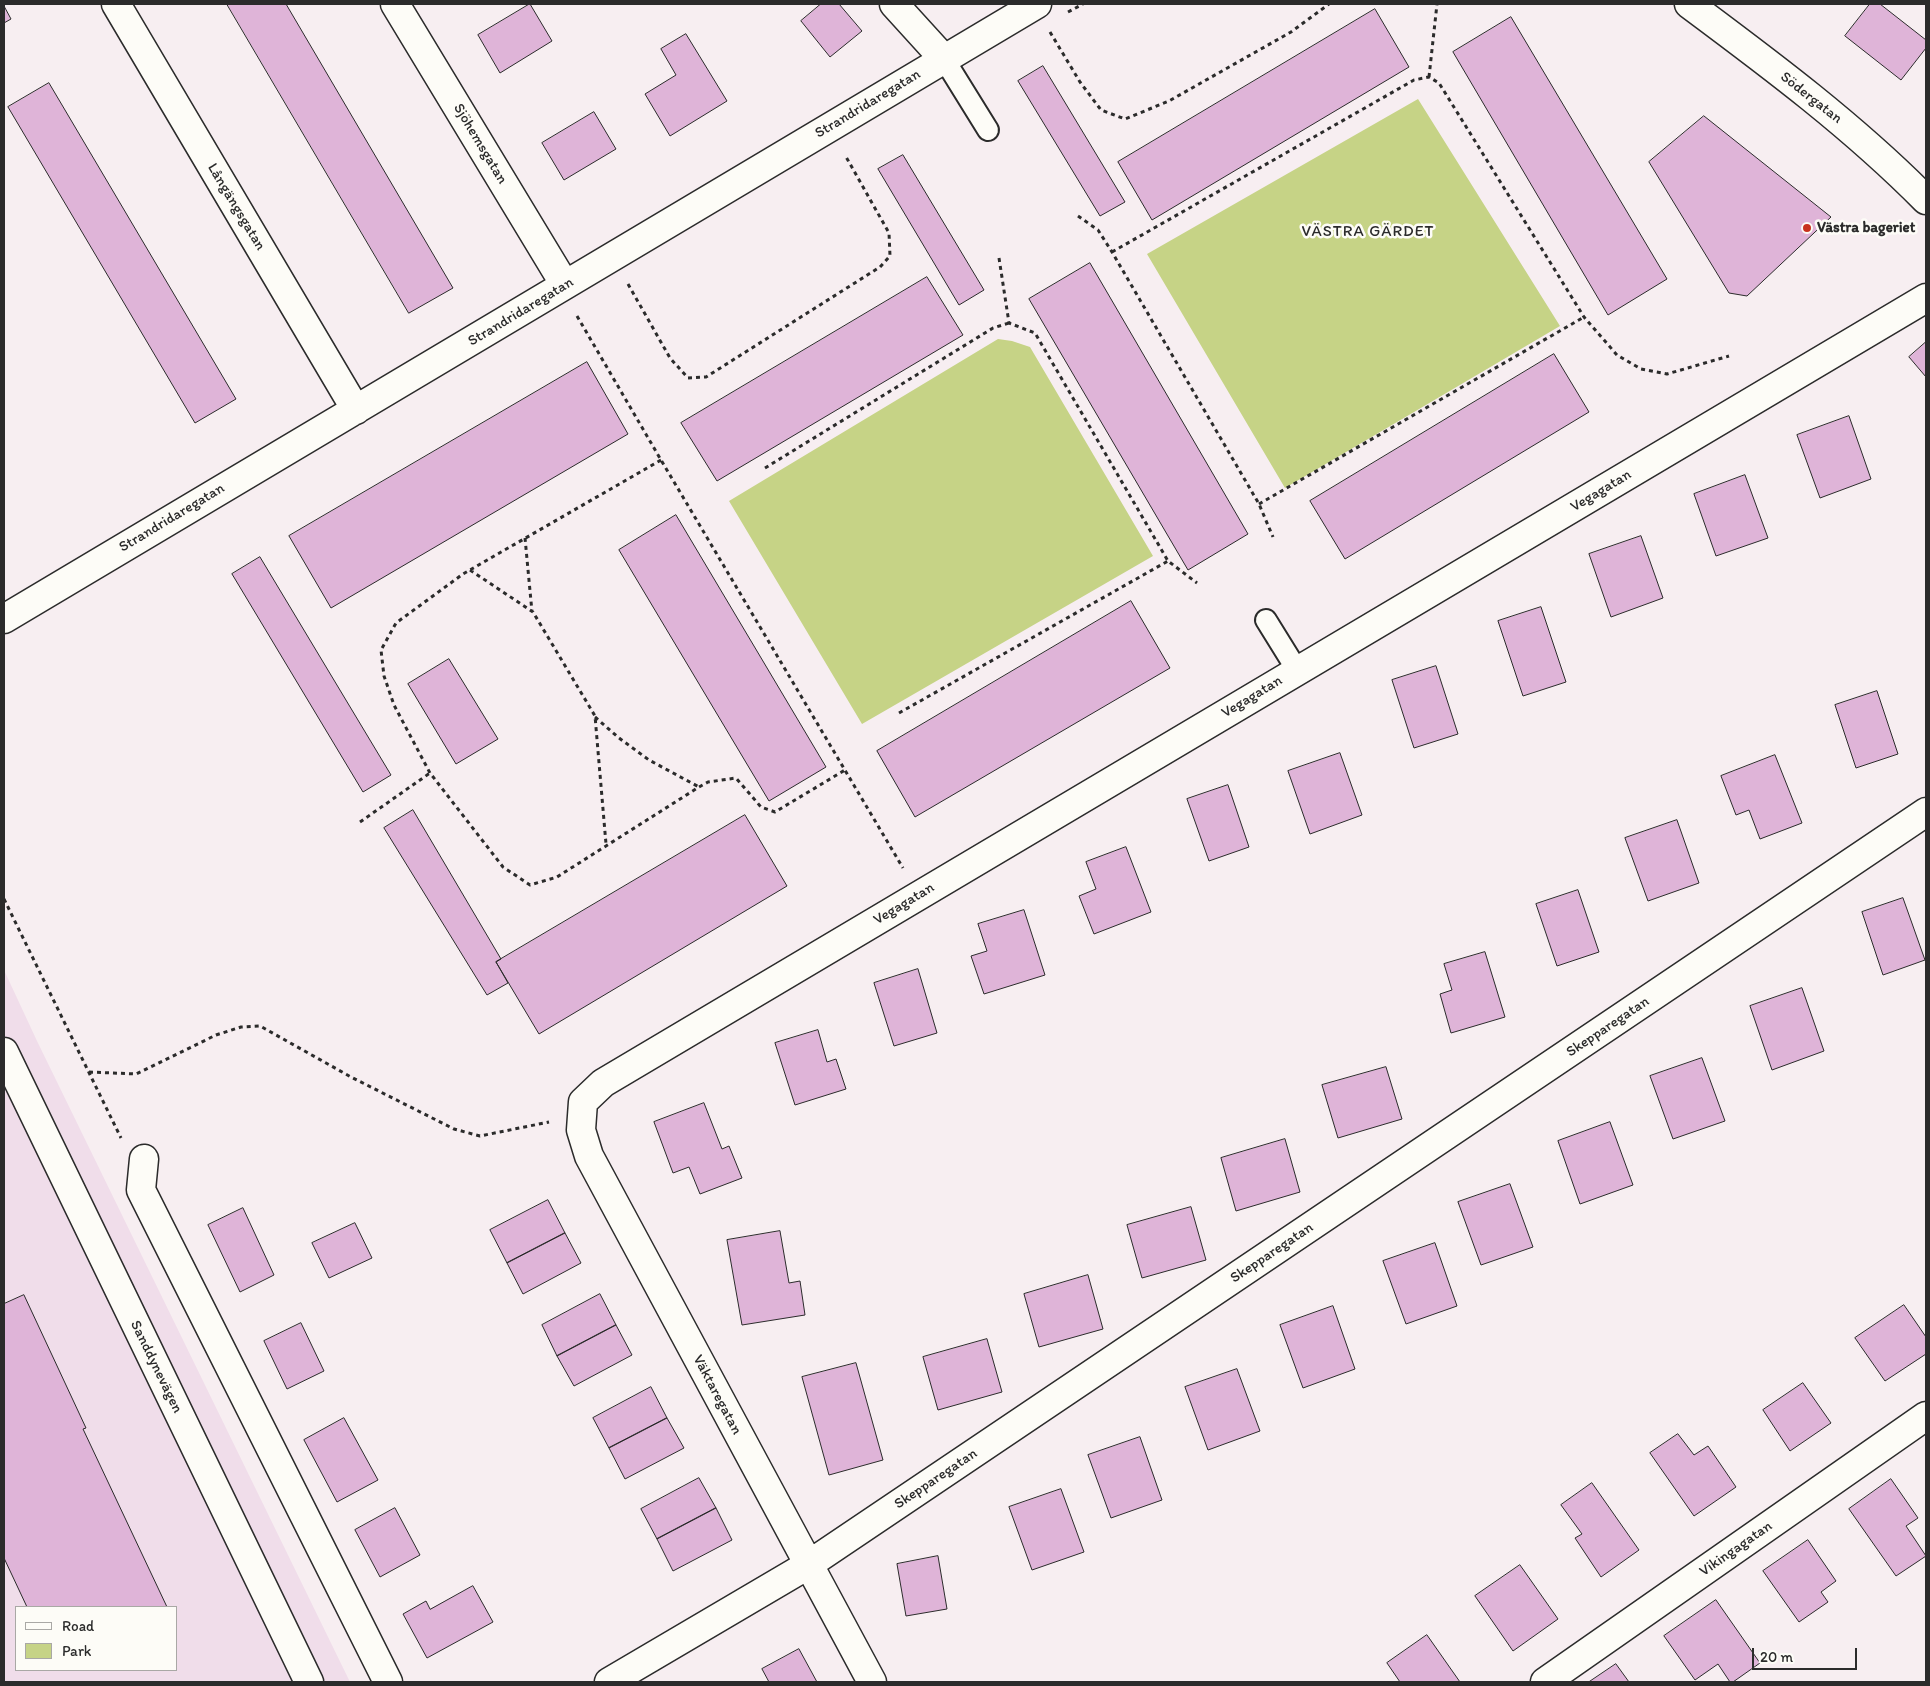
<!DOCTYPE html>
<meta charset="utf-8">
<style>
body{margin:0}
#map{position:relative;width:1930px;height:1686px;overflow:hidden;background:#f7eef1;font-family:Itim,sans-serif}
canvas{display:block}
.frame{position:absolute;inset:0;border:5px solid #2b2b2b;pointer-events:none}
.legend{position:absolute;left:15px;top:1606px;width:162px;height:65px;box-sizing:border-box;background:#fdfcf7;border:1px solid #a9a8a5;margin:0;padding:6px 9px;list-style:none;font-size:15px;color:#2b2b2b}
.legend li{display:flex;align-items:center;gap:10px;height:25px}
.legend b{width:25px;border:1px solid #a9a8a5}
.scale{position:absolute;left:1752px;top:1648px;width:105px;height:22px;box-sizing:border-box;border:2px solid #2b2b2b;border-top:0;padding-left:6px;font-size:15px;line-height:18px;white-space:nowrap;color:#2b2b2b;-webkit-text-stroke:4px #fdfcf7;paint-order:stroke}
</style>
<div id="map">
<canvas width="1930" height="1686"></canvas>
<div class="frame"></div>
<ul class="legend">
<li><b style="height:6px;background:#fdfcf7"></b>Road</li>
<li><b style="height:14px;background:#c6d386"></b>Park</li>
</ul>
<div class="scale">20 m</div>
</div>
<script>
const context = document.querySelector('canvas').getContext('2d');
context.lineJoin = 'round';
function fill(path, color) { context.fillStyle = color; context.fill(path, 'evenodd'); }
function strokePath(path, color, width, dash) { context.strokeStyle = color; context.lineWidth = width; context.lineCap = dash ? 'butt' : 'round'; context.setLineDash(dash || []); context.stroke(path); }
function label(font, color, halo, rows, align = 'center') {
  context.font = font + ' Itim,sans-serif'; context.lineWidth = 5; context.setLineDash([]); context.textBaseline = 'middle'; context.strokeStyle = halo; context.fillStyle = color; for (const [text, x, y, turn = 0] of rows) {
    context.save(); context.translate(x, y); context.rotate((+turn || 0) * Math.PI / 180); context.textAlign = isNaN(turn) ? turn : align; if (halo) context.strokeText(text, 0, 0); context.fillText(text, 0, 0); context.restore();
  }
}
fill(new Path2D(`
 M4,970l33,71 313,641h-346zM16,1607h160v63h-160z`), '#f0ddea');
fill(new Path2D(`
 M1418,99l142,227 -275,162 -138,-234z
 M998,339l14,2 18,6 123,209 -291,168 -133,-223z`), '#c6d386');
const building = new Path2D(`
 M227,4h59l167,284 -44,25z
 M530,4l22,37 -52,32 -22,-38z
 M821,4h18l23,27 -32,26 -29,-36z
 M1870,4h10l46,36v8l-25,32 -56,-44z
 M4,6l7,13 -7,4z
 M1375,9l34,58 -257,153 -34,-58z
 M1511,17l156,262 -59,36 -155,-263z
 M686,34l41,67 -57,35 -25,-42 31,-19 -15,-26z
 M1043,66l82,136 -25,14 -82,-135z
 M49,83l187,316 -41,24 -187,-316z
 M594,112l22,37 -52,31 -22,-37z
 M1704,116l127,101 -84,79 -18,-3 -80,-131z
 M903,155l81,135 -25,15 -81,-136z
 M1090,263l158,271 -60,36 -159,-271z
 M927,277l36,58 -246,146 -36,-58z
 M1926,342v35l-17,-20z
 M1554,354l35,58 -244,147 -35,-58z
 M587,362l41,72 -297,174 -42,-72z
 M1849,416l22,63 -51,19 -23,-63z
 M1745,475l23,63 -52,18 -22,-62z
 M676,515l150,252 -57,34 -150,-251z
 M1641,536l22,62 -52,19 -22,-63z
 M260,557l131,218 -28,17 -131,-218z
 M1131,601l39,67 -255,149 -38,-66z
 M1541,607l25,75 -43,14 -25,-75z
 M449,659l49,80 -42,25 -48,-80z
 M1436,666l22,68 -44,14 -22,-68z
 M1877,691l21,63 -42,14 -21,-63z
 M1340,753l22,62 -52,19 -22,-63z
 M1775,755l27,68 -42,16 -11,-29 -13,5 -15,-39z
 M1228,785l21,62 -40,14 -22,-62z
 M413,810l88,149 -5,3 12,21 -21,12 -103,-167z
 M745,815l42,71 -248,148 -43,-72z
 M1677,820l22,63 -51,18 -23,-63z
 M1126,847l25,65 -57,22 -15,-38 17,-7 -10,-27z
 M1578,890l21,62 -42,14 -21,-62z
 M1903,898l22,62 -42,15 -21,-63z
 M1024,910l21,65 -61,19 -13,-38 16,-5 -9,-27z
 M1485,952l20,65 -54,16 -11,-39 12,-4 -8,-26z
 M918,969l19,64 -43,13 -20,-63z
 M1802,988l22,63 -52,19 -22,-64z
 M818,1030l9,32 9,-3 10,30 -51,16 -20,-62z
 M1702,1058l23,63 -52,18 -23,-63z
 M1386,1067l16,52 -64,19 -16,-53z
 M704,1103l18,46 7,-3 13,32 -42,16 -11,-27 -16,6 -19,-51z
 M1610,1122l23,63 -53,19 -22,-63z
 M1285,1139l15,53 -64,19 -15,-53z
 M1510,1184l23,63 -52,18 -23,-63z
 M548,1200l17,33 -58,30 -17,-33z
 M1191,1207l15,53 -64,18 -15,-53z
 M243,1208l31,67 -34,17 -32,-67z
 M355,1223l17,35 -43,20 -17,-35z
 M780,1231l9,52 11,-2 5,34 -63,10 -15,-85z
 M565,1233l16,30 -58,31 -16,-31z
 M1435,1243l22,63 -51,18 -23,-63z
 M1088,1275l15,54 -64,18 -15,-53z
 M600,1294l16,31 -59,31 -15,-31z
 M24,1295l62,133 -3,1 84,178h-140l-23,-49v-254z
 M1904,1305l22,32v17l-41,27 -30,-43z
 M1333,1306l22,63 -52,19 -23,-63z
 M301,1323l23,48 -37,18 -23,-48z
 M616,1325l16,30 -58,31 -17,-30z
 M987,1339l15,53 -64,18 -15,-53z
 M856,1363l27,97 -54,15 -27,-98z
 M1237,1369l23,62 -52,19 -23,-63z
 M1803,1383l28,40 -41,28 -27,-41z
 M651,1387l16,31 -58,30 -16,-30z
 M344,1418l34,62 -41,22 -33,-62z
 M667,1418l17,30 -59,31 -16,-31z
 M1678,1434l16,21 14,-9 28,41 -42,29 -44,-63z
 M1140,1437l22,63 -51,18 -23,-63z
 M699,1478l17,30 -59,31 -16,-30z
 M1891,1479l27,39 -12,8 20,30 -30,20 -47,-67z
 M1592,1483l47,67 -38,27 -26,-39 7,-4 -21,-29z
 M1061,1489l23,63 -52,18 -23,-63z
 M395,1508l25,47 -40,22 -25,-47z
 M716,1508l16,32 -59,31 -16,-32z
 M1808,1540l28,41 -15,11 7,10 -29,20 -36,-51z
 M938,1556l9,53 -41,7 -9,-52z
 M1520,1565l38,54 -45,32 -38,-55z
 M473,1586l20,36 -66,36 -24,-44 23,-13 4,8z
 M1716,1600l44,63 -27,19h-3l-12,-18 -23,16 -31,-44z
 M1427,1635l33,47h-60l-13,-19z
 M799,1649l18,33h-48l-7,-13z
 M1616,1664l13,18h-40z`);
fill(building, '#dfb4d8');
strokePath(building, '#2b2b2b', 1);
const service = new Path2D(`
 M944,59l44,71
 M1266,620l31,50`);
const minor = new Path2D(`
 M116,4l240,406
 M395,4l170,281
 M894,4l50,55
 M1689,4c82,61 165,123 237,196
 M4,619l1033,-615
 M144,1159l-3,31 247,492
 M609,1682l199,-117 1118,-753
 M872,1682l-283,-526 -8,-26 2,-28 20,-19 1323,-785
 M1545,1682l381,-266`);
const tertiary = new Path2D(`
 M4,1052l305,630`);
strokePath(service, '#2b2b2b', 24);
strokePath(minor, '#2b2b2b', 31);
strokePath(tertiary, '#2b2b2b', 31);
strokePath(new Path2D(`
 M1068,12l15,-8
 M1050,32l30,50 21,28 24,9 44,-18 122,-69 38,-28
 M1429,77l8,-73
 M1078,216l20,14 14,22 147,252 14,33
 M1112,252l302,-172 15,-3 10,6 145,234 33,38 24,14 26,5 62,-18
 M999,258l10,65 26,10 133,228 29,22
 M628,284l42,74 18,20 18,-1 174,-110 10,-11 -1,-23 -44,-78
 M577,316l84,144 242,408
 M661,460l-198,114 -67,49 -15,27 3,26 10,29 36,68 73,94 27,18 27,-8 142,-90 9,-5 28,-4 25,29 14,5 70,-42
 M765,468l228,-140 16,-5
 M1259,504l325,-187
 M525,538l7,74
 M470,570l63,42 62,104 11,128
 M899,713l269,-152
 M595,717l24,21 30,22 50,27
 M360,822l70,-49
 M4,899l117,239
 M89,1072l47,2 80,-39 25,-8 19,-1 91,51 103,52 26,7 69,-14`), '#2b2b2b', 3, [4, 4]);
strokePath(service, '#fdfcf7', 20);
strokePath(minor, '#fdfcf7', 28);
strokePath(tertiary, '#fdfcf7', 28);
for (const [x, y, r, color] of [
 [1807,228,5,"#c8321e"]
]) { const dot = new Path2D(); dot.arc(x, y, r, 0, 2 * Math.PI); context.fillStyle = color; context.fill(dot); strokePath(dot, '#fdfcf7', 2); }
label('15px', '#2b2b2b', '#fdfcf7', [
 ["Södergatan",1811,98,38],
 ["Strandridaregatan",868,104,-31],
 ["Sjöhemsgatan",480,144,59],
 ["Långängsgatan",236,207,59],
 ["Strandridaregatan",521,312,-31],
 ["Vegagatan",1601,491,-31],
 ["Strandridaregatan",172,518,-31],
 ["Vegagatan",1252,697,-31],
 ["Vegagatan",904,904,-31],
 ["Skepparegatan",1608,1027,-34],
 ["Skepparegatan",1272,1253,-34],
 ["Sanddynevägen",156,1367,64],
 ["Väktaregatan",717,1395,62],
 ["Skepparegatan",936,1479,-34],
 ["Vikingagatan",1736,1549,-35]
]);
label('bold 15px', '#2b2b2b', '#fdfcf7', [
 ["Västra bageriet",1817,228]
], 'left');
context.letterSpacing = '1px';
label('16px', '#2b2b2b', '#fdfcf7', [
 ["VÄSTRA GÄRDET",1368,232]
]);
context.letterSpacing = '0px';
</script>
